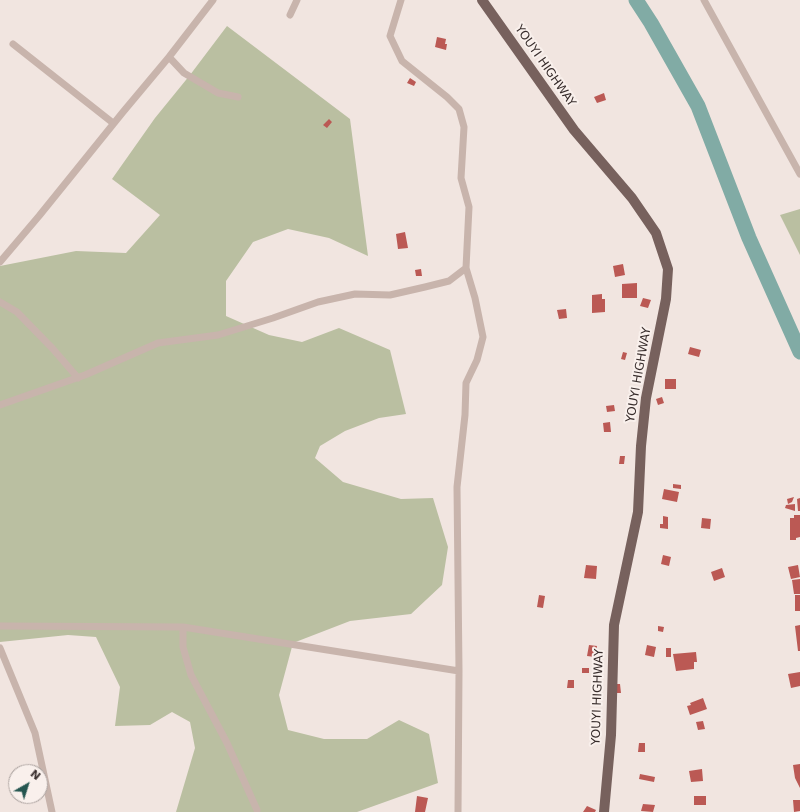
<!DOCTYPE html>
<style>
body{margin:0}
#map{position:relative;width:800px;height:812px;overflow:hidden;background:#f1e5e0;font-family:"DejaVu Sans",sans-serif}
canvas{display:block}
.north{position:absolute;left:8px;top:764px;width:40px;height:40px;box-sizing:border-box;background:#f9f0ec;border:1px solid #aba29f;border-radius:50%;rotate:39deg;font-size:11px;font-weight:700;line-height:16px;text-align:center;color:#372c2b}
.north::after{content:'';display:block;margin:auto;width:14px;height:18px;background:#24554f;clip-path:polygon(50% 0,100% 100%,50% 72%,0 100%)}
</style>
<div id="map">
<canvas width="800" height="812"></canvas>
<div class="north">N</div>
</div>
<script>
const context = document.querySelector('canvas').getContext('2d');
context.lineJoin = 'round';
function fill(path, color) { context.fillStyle = color; context.fill(path, 'evenodd'); }
function strokePath(path, color, width, dash) { context.strokeStyle = color; context.lineWidth = width; context.lineCap = dash ? 'butt' : 'round'; context.setLineDash(dash || []); context.stroke(path); }
function label(font, color, halo, rows, align = 'center') {
  context.font = font + ' "DejaVu Sans",sans-serif'; context.lineWidth = 4; context.setLineDash([]); context.textBaseline = 'middle'; context.strokeStyle = halo; context.fillStyle = color; for (const [text, x, y, turn = 0] of rows) {
    context.save(); context.translate(x, y); context.rotate((+turn || 0) * Math.PI / 180); context.textAlign = isNaN(turn) ? turn : align; if (halo) context.strokeText(text, 0, 0); context.fillText(text, 0, 0); context.restore();
  }
}
fill(new Path2D(`
 M227,26l123,93 18,137 -39,-18 -41,-9 -35,13 -27,39v35l43,19 33,7 37,-14 51,22 16,64 -27,4 -34,13 -25,15 -5,12 28,24 58,17 32,-1 15,49 -6,38 -31,29 -61,7 -57,22 -14,52 9,35 36,9h43l32,-19 30,14 9,49 -81,29h-181l19,-64 -5,-26 -18,-10 -22,13 -35,1 5,-39 -24,-50 -28,-2 -68,7v-376l76,-15 50,2 34,-38 -48,-36 43,-61 35,-43z
 M800,209v46l-20,-40z`), '#babfa1');
strokePath(new Path2D(`
 M636,0l15,23 47,83 51,132 51,114`), '#81aba5', 15);
fill(new Path2D(`
 M437,37l9,2 -1,5h2l-1,6 -11,-3z
 M410,78l6,4 -2,4 -7,-3z
 M604,93l2,7 -9,3 -3,-6z
 M329,119l3,3 -5,6 -4,-3z
 M405,232l3,16 -10,1 -2,-15z
 M623,264l2,11 -10,2 -2,-11z
 M421,269l1,7h-6l-1,-6z
 M637,283v15h-15v-14z
 M602,294v5h3v13l-13,1v-18z
 M643,298l8,2 -3,8 -8,-2z
 M566,309l1,9 -8,1 -2,-9z
 M690,347l11,3 -2,7 -11,-3z
 M623,352l4,1 -2,7 -4,-1z
 M665,379h11v10h-11z
 M662,397l2,6 -6,2 -2,-6z
 M614,405l1,6 -8,1 -1,-6z
 M610,422l1,10h-7l-1,-9z
 M620,456h5l-1,8h-5z
 M673,484l8,1v4l-8,-1z
 M664,489l15,3 -2,10 -15,-3z
 M794,497l-2,5 -4,2 -1,-5z
 M800,498v13h-2l-1,-12z
 M795,504v7l-10,-3 1,-3z
 M794,515h6v22l-4,1v2h-6v-22h4z
 M663,516l5,1v12l-8,-1v-4h3z
 M702,518l9,1 -1,10 -9,-1z
 M663,555l8,2 -2,9 -8,-2z
 M586,565l11,1 -1,13 -12,-1z
 M798,565l2,12 -9,2 -3,-12z
 M722,568l3,9 -11,4 -3,-9z
 M800,579v15h-6l-2,-14z
 M539,595l6,1 -2,12 -6,-1z
 M795,595h5v16h-5z
 M800,625v26h-2l-3,-25z
 M658,626l6,1 -1,5 -5,-1z
 M589,645l8,1 -2,11 -8,-1z
 M647,645l9,2 -2,10 -9,-2z
 M666,648h5v9h-5z
 M696,652l1,10h-3v7l-18,2 -3,-17z
 M582,668h7v5h-7z
 M800,672v14l-9,2 -3,-14z
 M568,680h6v8h-7z
 M614,684h6l1,9h-6z
 M703,698l4,11 -17,6 -3,-9 4,-1 -1,-2z
 M703,721l2,8 -7,1 -2,-8z
 M639,743h6v9h-7z
 M800,764v24l-5,-10 -2,-13z
 M702,769l1,12 -12,1 -2,-11z
 M640,774l15,3 -1,5 -15,-3z
 M417,796l11,2 -3,14h-10z
 M694,796h12v9h-12z
 M793,800h7v11l-6,1z
 M643,804l12,1 -2,7 -12,-1z
 M587,806l9,4 -1,2h-12z`), '#bb5954');
strokePath(new Path2D(`
 M401,0l-11,36 12,25 45,36 12,12 5,18 -3,51 8,29 -3,61 9,30 8,39 -6,23 -11,23 -1,32 -8,72 2,184 -1,141
 M704,0l96,174
 M290,15l7,-15
 M13,44l100,79
 M169,57l15,16 34,20 20,4
 M0,262l39,-46 84,-104 46,-55 44,-57
 M0,302l17,10 36,37 25,29
 M0,405l85,-30 73,-32 60,-8 55,-17 45,-16 37,-8 35,1 35,-8 24,-6 17,-13
 M0,626l183,1 276,44
 M183,627v20l8,28 36,68 30,67
 M0,648l35,85 17,79`), '#c8b4ac', 7);
strokePath(new Path2D(`
 M482,0l92,130 58,68 24,35 12,36 -2,30 -20,99 -5,48 -3,66 -24,113 -3,110 -7,77`), '#77615d', 10);
label('12px', '#372c2b', '#f9f0ec', [
 ["YOUYI HIGHWAY",545,66,55],
 ["YOUYI HIGHWAY",639,375,-80],
 ["YOUYI HIGHWAY",598,697,-88]
]);
</script>
